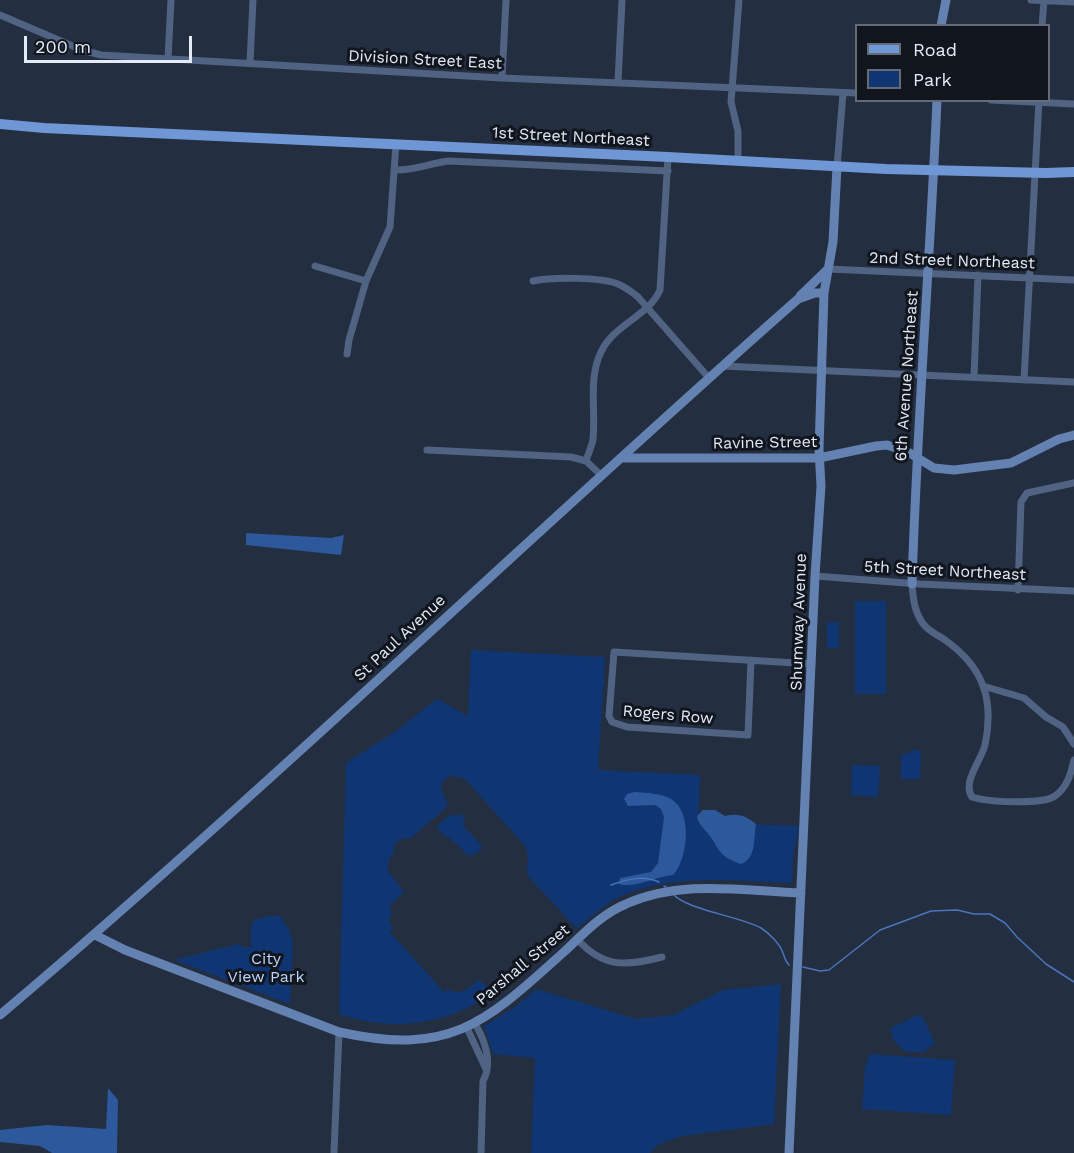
<!DOCTYPE html>
<style>
body{margin:0}
#map{position:relative;width:1074px;height:1153px;overflow:hidden;background:#232e40;font-family:"Work Sans",sans-serif}
canvas{display:block}
.legend{position:absolute;left:855px;top:24px;width:195px;height:78px;box-sizing:border-box;background:#11161e;border:2px solid #656b75;margin:0;padding:8px 10px;list-style:none;font-size:18px;color:#e3ebf7}
.legend li{display:flex;align-items:center;gap:12px;height:30px}
.legend b{width:30px;border:2px solid #656b75}
.scale{position:absolute;left:24px;top:36px;width:168px;height:27px;box-sizing:border-box;border:3px solid #e3ebf7;border-top:0;padding-left:8px;font-size:18px;line-height:21px;white-space:nowrap;color:#e3ebf7;-webkit-text-stroke:4px #11161e;paint-order:stroke}
</style>
<div id="map">
<canvas width="1074" height="1153"></canvas>
<ul class="legend">
<li><b style="height:8px;background:#7097d5"></b>Road</li>
<li><b style="height:16px;background:#0f3673"></b>Park</li>
</ul>
<div class="scale">200 m</div>
</div>
<script>
const context = document.querySelector('canvas').getContext('2d');
context.lineJoin = 'round';
function fill(path, color) { context.fillStyle = color; context.fill(path, 'evenodd'); }
function strokePath(path, color, width, dash) { context.strokeStyle = color; context.lineWidth = width; context.lineCap = dash ? 'butt' : 'round'; context.setLineDash(dash || []); context.stroke(path); }
function label(font, color, halo, rows, align = 'center') {
  context.font = font + ' "Work Sans",sans-serif'; context.lineWidth = 6; context.setLineDash([]); context.textBaseline = 'middle'; context.strokeStyle = halo; context.fillStyle = color; for (const [text, x, y, turn = 0] of rows) {
    context.save(); context.translate(x, y); context.rotate((+turn || 0) * Math.PI / 180); context.textAlign = isNaN(turn) ? turn : align; if (halo) context.strokeText(text, 0, 0); context.fillText(text, 0, 0); context.restore();
  }
}
fill(new Path2D(`
 M855,601h31v93h-31z
 M827,622h12v26h-12z
 M471,650l134,7 -7,113 102,5 -2,47 101,4 -6,29 -1,28c-56,-2 -116,-10 -169,12 -17,8 -31,21 -45,32h-3l-48,-52 1,-20 -3,-9 -60,-67 -14,-4 -8,6 -2,7 6,15v4l-36,31 -10,1 -6,5 -2,10 -5,8v9l16,21 -15,14 3,5 -3,9 4,9 -4,2 55,61 4,-3c14,8 21,-1 31,-10l13,13c-41,34 -104,40 -153,22l7,-251 50,-32 41,-32 31,17z
 M911,750h7l3,5 -1,24h-19v-25h7z
 M852,765l28,1 -2,31 -27,-2z
 M460,813l6,7 -4,4 20,22v2l-9,8 -2,-2 -3,2 -13,-14 -1,1 -6,-7 -2,1 -10,-10 15,-13 3,3z
 M268,916h12l9,13 4,14 -3,61 -116,-44 64,-16 5,3h9c-2,-10 -3,-18 2,-27z
 M781,984l-7,140 -92,12 -23,8 -9,9h-119l4,-95 -42,-4 -9,-28 31,-19 21,-18 100,30 37,-4 50,-25z
 M918,1015l5,2 12,27 -12,8h-17l-12,-11 -4,-13z
 M869,1054l86,6 -4,55 -89,-6 3,-40z`), '#0f3673');
fill(new Path2D(`
 M246,533l85,5 13,-3 -3,20 -95,-10z
 M634,792c12,1 27,1 37,7 22,13 17,60 2,76 -16,1 -40,14 -54,9l1,-6 31,-6 7,-9 6,-46 -3,-8 -6,-4 -27,1 -4,-7 3,-5z
 M703,810h12l10,6c13,-3 21,0 31,8 -3,15 1,34 -15,40 -20,-7 -20,-11 -31,-28 -5,-7 -12,-11 -13,-20z
 M108,1088l10,12 -1,53h-65l-12,-7 -40,-4v-12l47,-5 59,4z`), '#2e589c');
strokePath(new Path2D(`
 M611,885c17,-6 31,-10 48,-3
 M664,886l2,1
 M673,894c14,16 66,22 88,34 8,5 19,16 22,25 2,5 2,8 6,12
 M803,967l17,4 9,-1 51,-40 51,-19 26,-1 17,4h16l15,9 12,14 29,27 28,18`), '#4a75bc', 1.5);
strokePath(new Path2D(`
 M1031,0l43,2
 M0,15l82,35 19,5 401,23 354,15
 M1042,26l2,-25
 M168,59l3,-59
 M250,63l3,-63
 M502,78l4,-78
 M618,82l4,-82
 M991,100l83,4
 M738,161v-30l-7,-29 8,-102
 M837,167l6,-74
 M394,170c20,1 36,-7 55,-9l219,10
 M315,266l51,15
 M828,269l246,11
 M533,281c18,-4 68,-4 85,3 7,3 14,8 20,13l71,81
 M347,354l2,-14 17,-59 24,-54 6,-83
 M722,366l352,16
 M974,377l4,-102
 M1024,380l15,-280
 M427,450l144,7 15,4 16,15
 M586,461c2,-7 6,-15 7,-22 3,-28 -5,-61 8,-87 12,-27 48,-36 59,-62l8,-133
 M815,576l104,8 155,7
 M912,584c1,15 3,32 14,43 5,5 13,9 19,13 17,12 31,26 38,46 7,18 6,41 2,59 -4,16 -23,37 -13,52 15,5 70,8 83,-1 12,-8 16,-23 19,-36
 M1018,590l3,-88 6,-9 47,-10
 M751,660l-3,75 -121,-8 -15,-5 -3,-6 5,-64 198,12
 M983,686l41,12 22,19 17,10 11,17
 M577,939c27,30 50,27 85,18
 M475,1024c10,16 18,39 8,57l-2,72
 M467,1028l19,41
 M334,1153l5,-121`), '#506382', 7);
strokePath(new Path2D(`
 M941,26l5,-26
 M800,296l28,-27
 M621,458h198l57,-12 11,-1 21,7 26,16 20,2 57,-7 48,-24 15,-4
 M912,584c5,-162 18,-322 25,-484
 M95,935l30,15 214,82c113,25 147,-10 226,-81 19,-18 37,-37 61,-47 56,-25 116,-13 175,-11
 M0,1015c273,-231 530,-480 798,-716l17,-6h9
 M789,1153l26,-577 6,-90 -2,-37 5,-156 9,-51 4,-75`), '#6381b1', 9);
strokePath(new Path2D(`
 M0,124l44,4 624,29 218,12 160,4 28,-1`), '#7097d5', 10);
label('16px', '#e3ebf7', '#11161e', [
 ["Division Street East",425,60,3],
 ["1st Street Northeast",571,137,3],
 ["2nd Street Northeast",952,261,2],
 ["6th Avenue Northeast",907,376,-86],
 ["Ravine Street",765,443,-1],
 ["5th Street Northeast",945,571,3],
 ["Shumway Avenue",799,622,-88],
 ["St Paul Avenue",400,638,-43],
 ["Rogers Row",668,715,5],
 ["Parshall Street",523,965,-40]
]);
label('16px', '#bcd4fb', '#11161e', [
 ["City",266,959],
 ["View Park",266,977]
]);
</script>
